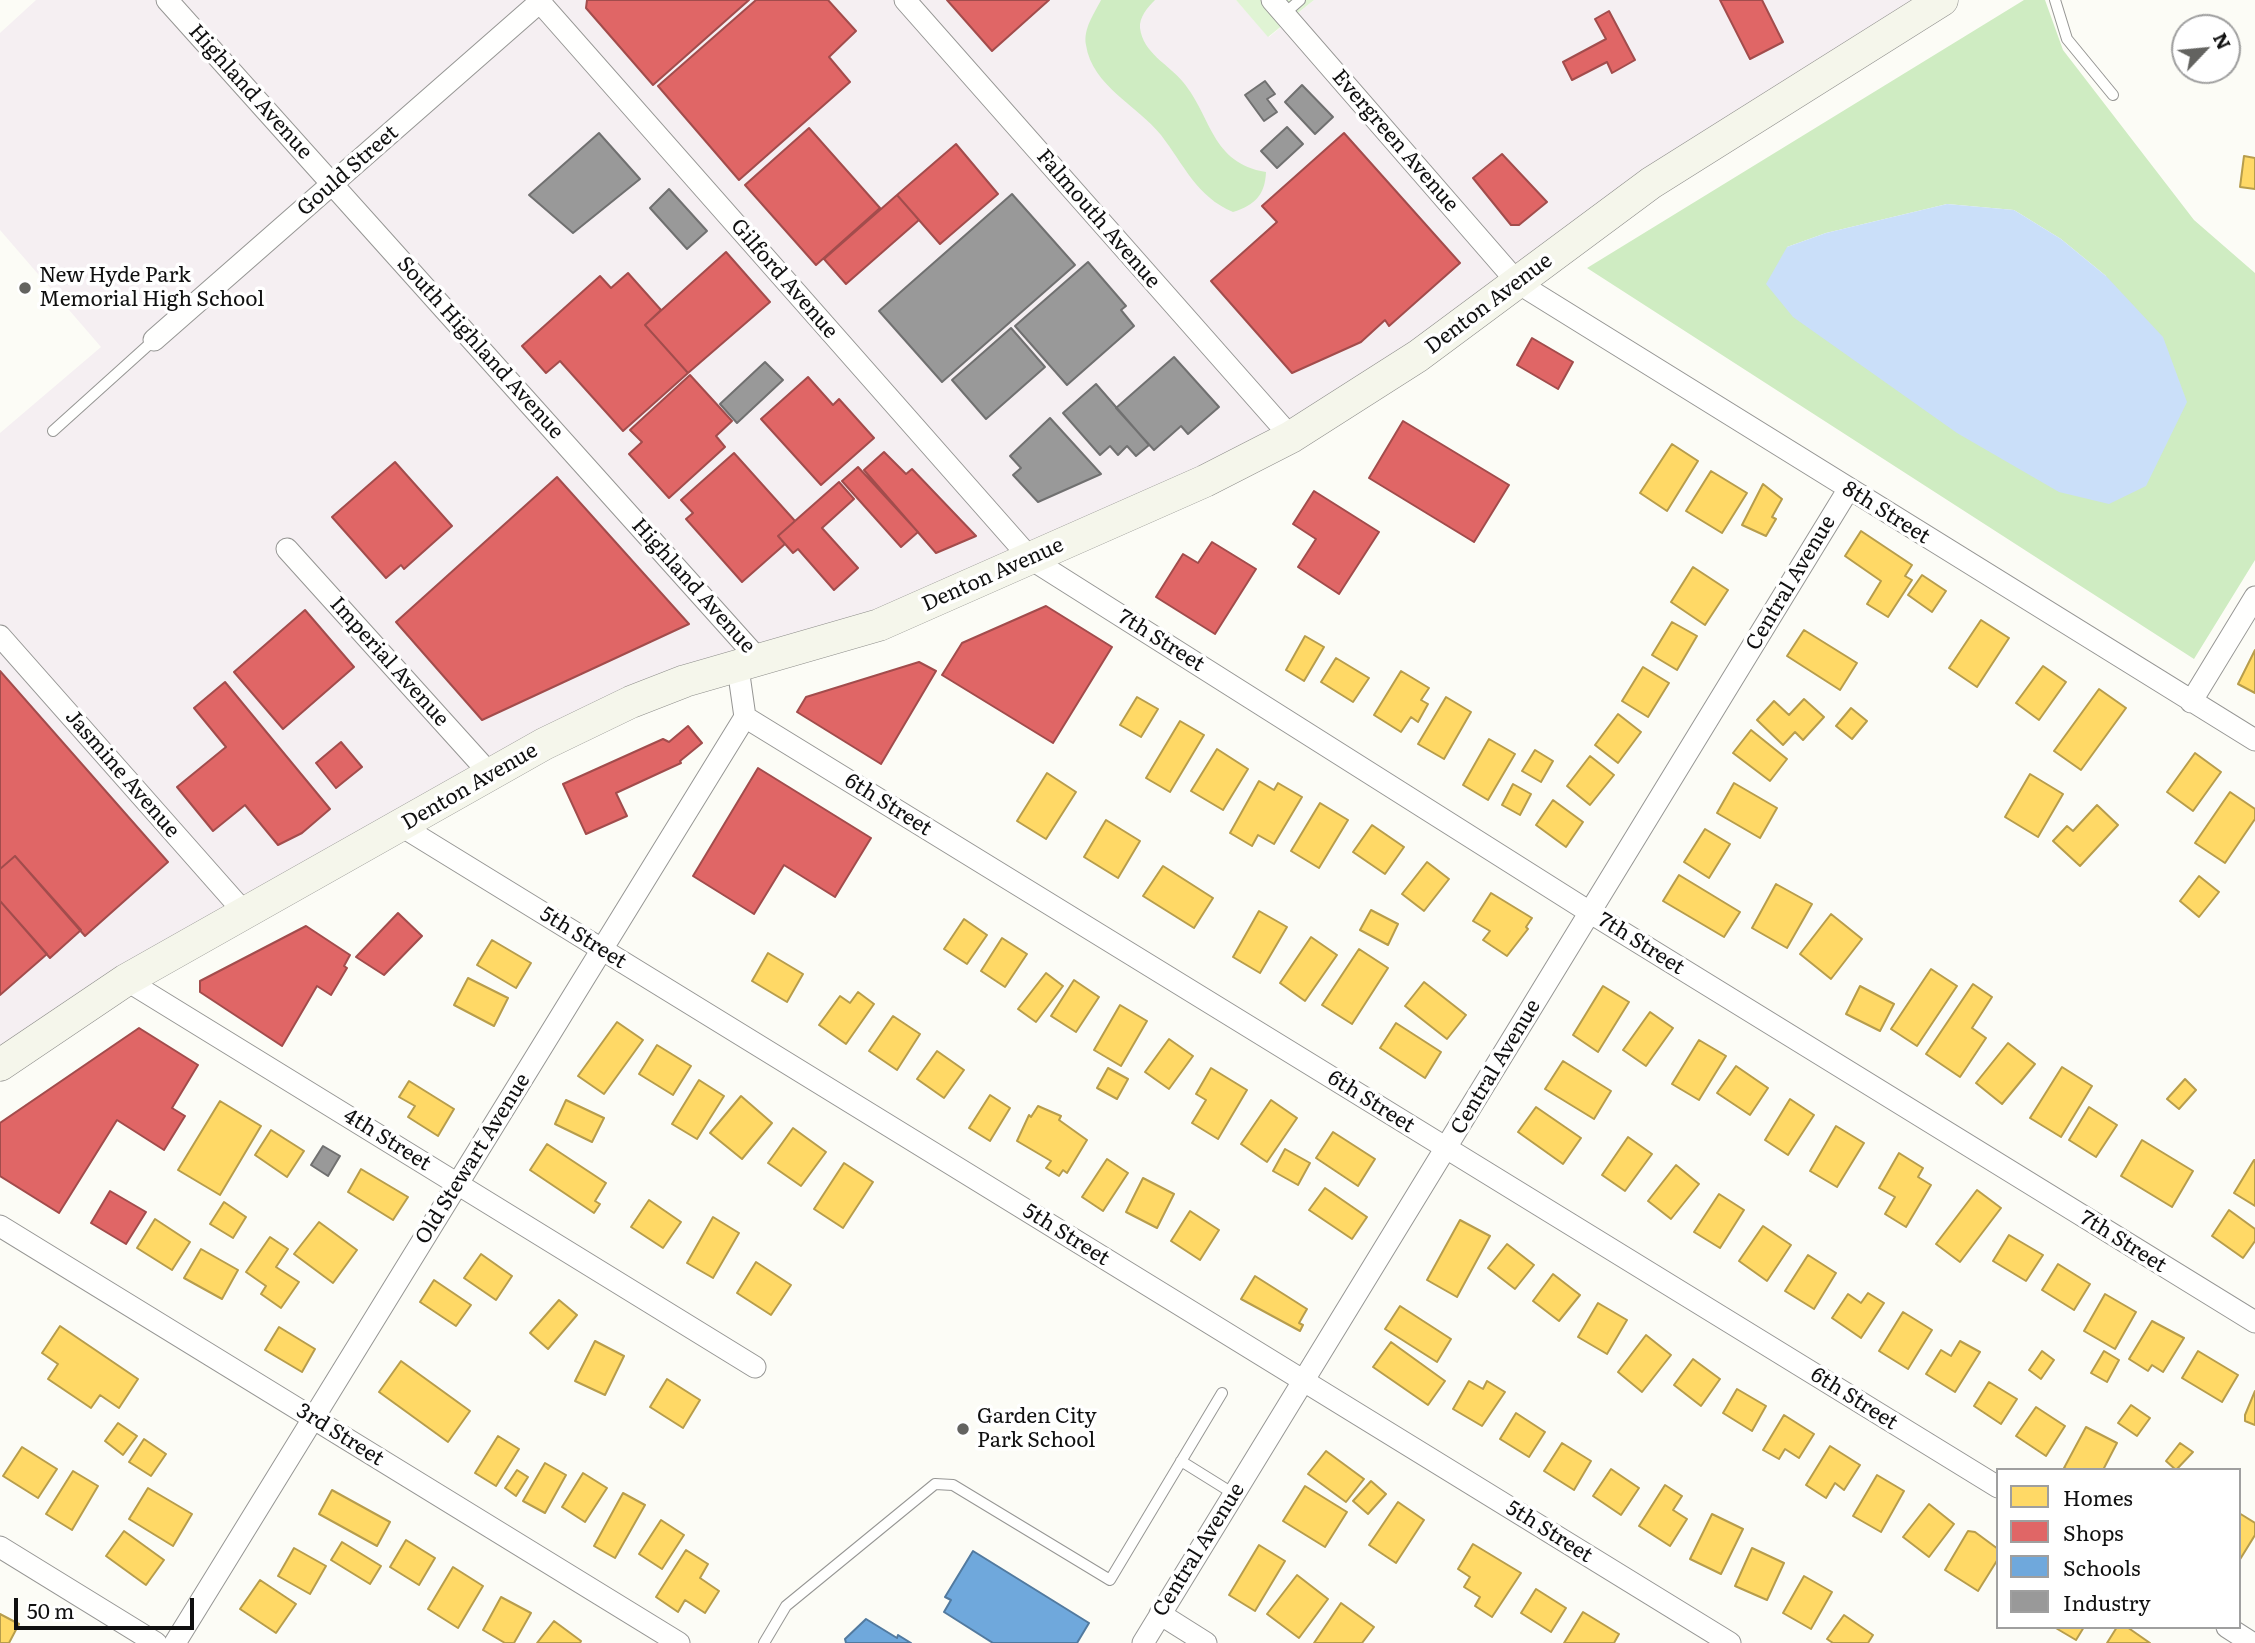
<!DOCTYPE html>
<html>
<head>
<meta charset="utf-8">
<style>
	body { margin:0 }
	#map { position:relative; width:2255px; height:1643px; overflow:hidden; background:#fcfcf6; font-family:Literata,serif }
	canvas { display:block }
	.legend { position:absolute; left:1996px; top:1468px; width:245px; height:161px; box-sizing:border-box; background:#fff; border:2px solid #9f9f9f; margin:0; padding:9px 12px; list-style:none; font-size:21px; color:#101010 }
	.legend li { display:flex; align-items:center; gap:14px; height:35px }
	.legend b { width:35px; border:2px solid #9f9f9f }
	.north { position:absolute; left:2171px; top:14px; width:70px; height:70px; box-sizing:border-box; background:#fff; border:2px solid #9f9f9f; border-radius:50%; rotate:64deg; font-size:19px; font-weight:700; line-height:28px; text-align:center; color:#101010 }
	.north::after { content:''; display:block; margin:auto; width:24px; height:32px; background:#636360; clip-path:polygon(50% 0,100% 100%,50% 72%,0 100%) }
	.scale { position:absolute; left:14px; top:1598px; width:180px; height:32px; box-sizing:border-box; border:4px solid #101010; border-top:0; padding-left:9px; font-size:21px; line-height:24px; white-space:nowrap; color:#101010; -webkit-text-stroke:5px #fff; paint-order:stroke }
</style>
</head>
<body>
<div id="map">
<canvas width="2255" height="1643"></canvas>
<ul class="legend">
<li><b style="height:19px;background:#ffd966"></b>Homes</li>
<li><b style="height:19px;background:#e06666"></b>Shops</li>
<li><b style="height:19px;background:#6fa8dc"></b>Schools</li>
<li><b style="height:19px;background:#999"></b>Industry</li>
</ul>
<div class="north">N</div>
<div class="scale">50 m</div>
</div>
<script>
const ctx = document.querySelector('canvas').getContext('2d');
ctx.lineJoin = 'round';
function paint(path, color) { ctx.fillStyle = color; ctx.fill(path, 'evenodd'); }
function trace(path, color, width, dash) { ctx.strokeStyle = color; ctx.lineWidth = width; ctx.lineCap = dash ? 'butt' : 'round'; ctx.setLineDash(dash || []); ctx.stroke(path); }
function write(font, color, halo, rows, align = 'center') {
  ctx.font = font + ' Literata,serif'; ctx.lineWidth = 7; ctx.setLineDash([]); ctx.textBaseline = 'middle'; ctx.strokeStyle = halo; ctx.fillStyle = color; for (const [text, x, y, turn = 0] of rows) {
    ctx.save(); ctx.translate(x, y); ctx.rotate((+turn || 0) * Math.PI / 180); ctx.textAlign = isNaN(turn) ? turn : align; if (halo) ctx.strokeText(text, 0, 0); ctx.fillText(text, 0, 0); ctx.restore();
  }
}
paint(new Path2D(`
	M36,0H1236L1269,37L1314,0H1925L1297,423L873,615L641,687L0,1066V433L101,347L0,230V33Z`), '#f5eff2');
paint(new Path2D(`
	M1236,0H1314L1268,37Z`), '#e0f4d4');
paint(new Path2D(`
	M1101,0H1155C1148,7 1139,17 1140,28C1143,53 1168,64 1183,82C1212,117 1211,163 1266,172C1265,195 1255,205 1233,212C1197,197 1184,165 1161,135C1138,106 1092,86 1086,45C1083,29 1094,14 1101,0Z
	M2024,0H2045L2063,50L2194,220L2255,273V560L2194,659L1587,268ZM1947,204L2014,210L2061,239L2106,276L1787,247L1826,233Z`), '#cfecc2');
paint(new Path2D(`
	M1947,204L2014,210L2061,239L2106,276L2163,337L2187,402L2146,486L2109,504L2059,492L1957,433L1793,317L1766,284L1787,247L1826,233Z`), '#cadff9');
const homes = new Path2D(`
	M2244,156L2255,158V189L2240,187Z
	M1672,444L1698,461L1667,511L1640,493Z
	M1711,471L1747,493L1722,533L1686,511Z
	M1763,484L1782,499L1772,517L1776,519L1766,536L1742,525Z
	M1861,531L1912,565L1905,576L1912,580L1888,617L1867,604L1881,581L1845,556Z
	M1693,567L1728,590L1705,625L1671,602Z
	M1922,575L1946,591L1932,612L1908,595Z
	M1981,620L2009,638L1977,687L1949,668Z
	M1672,622L1697,636L1677,670L1652,655Z
	M1804,630L1857,663L1840,690L1787,656Z
	M1305,636L1324,647L1304,681L1286,670Z
	M2255,650V693L2238,684Z
	M1336,658L1369,678L1353,702L1321,682Z
	M2043,666L2066,682L2039,720L2016,703Z
	M1643,667L1669,683L1648,717L1622,701Z
	M1401,671L1429,688L1421,700L1428,704L1418,722L1411,717L1401,732L1374,715Z
	M2099,689L2126,708L2081,770L2054,751Z
	M1137,697L1158,709L1141,737L1120,725Z
	M1446,697L1471,712L1444,759L1418,744Z
	M1804,699L1824,717L1803,740L1795,732L1783,745L1757,720L1774,701L1789,715Z
	M1851,708L1867,721L1852,739L1836,726Z
	M1618,714L1641,732L1618,763L1595,745Z
	M1180,721L1204,735L1170,792L1146,778Z
	M1751,730L1787,759L1770,781L1733,753Z
	M1489,739L1515,754L1488,800L1463,785Z
	M1217,749L1248,769L1223,810L1191,791Z
	M1535,750L1553,761L1541,782L1522,771Z
	M2195,753L2221,772L2193,811L2167,792Z
	M1590,756L1614,775L1590,805L1567,786Z
	M1047,773L1076,792L1046,839L1017,821Z
	M2030,774L2063,794L2038,837L2005,817Z
	M1259,781L1274,790L1278,783L1302,797L1274,844L1258,835L1252,846L1230,833Z
	M1734,783L1777,808L1760,838L1717,813Z
	M1513,784L1531,794L1520,815L1502,805Z
	M2230,792L2255,809V819L2225,863L2195,843Z
	M1553,800L1583,822L1566,847L1536,825Z
	M1320,803L1348,820L1319,868L1291,851Z
	M2097,805L2118,825L2080,866L2053,841L2067,826L2073,831Z
	M1106,820L1140,841L1118,878L1084,857Z
	M1372,825L1404,847L1385,874L1353,852Z
	M1705,829L1730,844L1709,878L1684,862Z
	M1427,862L1449,879L1424,911L1402,894Z
	M1163,866L1213,898L1194,928L1143,896Z
	M1679,875L1740,912L1724,937L1663,901Z
	M2199,876L2219,892L2199,917L2180,901Z
	M1776,884L1812,904L1787,948L1752,928Z
	M1491,893L1532,918L1526,927L1528,929L1507,956L1483,940L1490,931L1473,921Z
	M1371,910L1398,924L1388,945L1360,930Z
	M1259,911L1287,927L1260,973L1233,957Z
	M1831,914L1862,939L1831,979L1800,954Z
	M964,919L987,935L967,964L944,949Z
	M1311,937L1337,955L1305,1001L1280,983Z
	M1002,938L1027,954L1005,987L981,971Z
	M492,940L531,963L516,988L477,965Z
	M1359,949L1388,968L1352,1024L1322,1005Z
	M768,953L803,974L787,1002L752,981Z
	M1931,969L1957,986L1917,1046L1891,1029Z
	M1046,973L1063,986L1036,1022L1018,1009Z
	M468,978L508,998L494,1026L454,1005Z
	M1074,980L1099,997L1076,1032L1051,1016Z
	M1424,982L1466,1015L1447,1039L1405,1006Z
	M1973,984L1992,997L1972,1028L1986,1038L1960,1077L1926,1054Z
	M1603,986L1629,1002L1598,1052L1573,1035Z
	M1860,986L1894,1004L1880,1031L1846,1014Z
	M858,992L874,1004L846,1044L819,1025L840,996L850,1003Z
	M1120,1005L1147,1021L1121,1066L1094,1050Z
	M1650,1012L1673,1028L1646,1066L1623,1050Z
	M893,1016L920,1034L897,1070L869,1051Z
	M617,1022L643,1040L604,1094L578,1076Z
	M1396,1023L1441,1052L1425,1078L1380,1048Z
	M1169,1039L1193,1056L1169,1089L1145,1072Z
	M1699,1040L1726,1056L1699,1100L1672,1084Z
	M2008,1043L2035,1064L2002,1104L1976,1083Z
	M657,1045L691,1066L673,1095L639,1074Z
	M937,1051L964,1070L944,1098L917,1079Z
	M1563,1061L1611,1091L1594,1119L1545,1089Z
	M1736,1066L1768,1088L1750,1115L1717,1093Z
	M2062,1067L2092,1086L2061,1137L2030,1118Z
	M1108,1068L1128,1079L1117,1099L1097,1088Z
	M1211,1068L1247,1090L1218,1139L1192,1123L1206,1100L1196,1094Z
	M2185,1079L2196,1090L2179,1109L2167,1099Z
	M699,1080L724,1096L697,1139L672,1124Z
	M409,1081L454,1109L438,1136L408,1117L415,1106L399,1097Z
	M990,1095L1010,1108L990,1141L969,1128Z
	M741,1096L772,1123L742,1159L710,1133Z
	M1790,1099L1814,1115L1788,1155L1765,1140Z
	M566,1100L604,1118L592,1142L555,1124Z
	M1271,1100L1297,1118L1267,1162L1241,1144Z
	M220,1101L261,1126L220,1195L178,1170Z
	M1038,1106L1061,1116L1059,1120L1087,1140L1067,1173L1063,1170L1059,1176L1046,1168L1051,1161L1017,1141L1029,1115L1031,1117Z
	M1536,1107L1581,1138L1563,1164L1518,1132Z
	M2089,1107L2117,1125L2096,1157L2069,1140Z
	M1836,1126L1864,1143L1837,1187L1810,1171Z
	M793,1128L826,1152L801,1186L768,1163Z
	M271,1130L304,1151L287,1177L255,1155Z
	M1333,1132L1375,1159L1358,1186L1316,1158Z
	M1628,1137L1652,1154L1625,1191L1602,1175Z
	M2142,1140L2193,1171L2172,1207L2121,1176Z
	M547,1144L606,1183L595,1201L600,1204L594,1213L530,1170Z
	M1285,1149L1310,1163L1298,1185L1273,1171Z
	M1899,1153L1923,1168L1918,1177L1931,1185L1906,1227L1885,1214L1895,1197L1879,1188Z
	M1107,1159L1128,1173L1103,1211L1082,1197Z
	M2254,1160H2255V1206L2234,1193Z
	M844,1163L873,1182L843,1228L814,1209Z
	M1676,1165L1699,1184L1671,1219L1648,1201Z
	M361,1169L408,1197L393,1220L348,1192Z
	M1143,1178L1174,1194L1157,1228L1126,1212Z
	M1325,1188L1367,1217L1352,1239L1309,1210Z
	M1977,1190L2001,1208L1960,1262L1936,1244Z
	M1719,1194L1744,1210L1720,1248L1694,1232Z
	M649,1200L681,1222L663,1248L631,1227Z
	M224,1202L246,1217L233,1238L210,1224Z
	M2229,1210L2255,1229V1241L2243,1258L2212,1236Z
	M1190,1211L1219,1230L1200,1260L1171,1241Z
	M713,1217L739,1233L713,1278L687,1263Z
	M155,1219L190,1242L172,1270L137,1248Z
	M1460,1220L1490,1236L1457,1297L1427,1280Z
	M319,1222L357,1250L333,1283L294,1254Z
	M1763,1226L1791,1245L1767,1281L1739,1261Z
	M2009,1235L2043,1255L2026,1281L1993,1261Z
	M270,1237L288,1249L276,1267L299,1282L281,1308L261,1294L266,1286L246,1272Z
	M1507,1244L1534,1265L1515,1289L1488,1268Z
	M201,1249L238,1270L222,1299L184,1278Z
	M481,1254L512,1276L496,1300L464,1278Z
	M1808,1255L1836,1273L1814,1309L1785,1291Z
	M756,1262L791,1285L771,1315L737,1293Z
	M2058,1264L2090,1284L2074,1310L2042,1290Z
	M1553,1274L1580,1295L1559,1321L1533,1301Z
	M1255,1276L1307,1309L1299,1323L1303,1325L1300,1331L1241,1299Z
	M434,1280L471,1305L456,1326L420,1302Z
	M1868,1293L1884,1303L1861,1338L1832,1318L1848,1294L1861,1303Z
	M2105,1294L2136,1312L2115,1349L2084,1331Z
	M559,1300L577,1315L548,1349L530,1333Z
	M1598,1303L1627,1320L1607,1354L1578,1337Z
	M1400,1306L1451,1339L1437,1362L1385,1329Z
	M1903,1312L1932,1330L1908,1369L1879,1351Z
	M2152,1321L2184,1338L2163,1372L2152,1365L2148,1371L2129,1359Z
	M60,1326L138,1379L119,1408L100,1395L91,1408L48,1379L58,1364L42,1353Z
	M279,1327L315,1349L302,1372L265,1350Z
	M1646,1335L1671,1355L1642,1392L1618,1372Z
	M595,1341L624,1356L605,1395L575,1381Z
	M1960,1341L1980,1352L1955,1392L1926,1374L1941,1350L1951,1356Z
	M1391,1342L1445,1381L1428,1405L1373,1367Z
	M2042,1351L2054,1360L2041,1379L2029,1370Z
	M2104,1351L2119,1360L2107,1382L2091,1373Z
	M2198,1351L2238,1375L2222,1402L2182,1378Z
	M1693,1359L1720,1379L1701,1406L1674,1385Z
	M401,1361L470,1411L448,1442L379,1392Z
	M667,1379L700,1400L683,1428L650,1407Z
	M1469,1381L1483,1389L1487,1381L1505,1392L1482,1426L1453,1409Z
	M1989,1382L2017,1399L2001,1424L1974,1406Z
	M1737,1389L1766,1406L1752,1431L1723,1413Z
	M2255,1391V1425L2245,1421V1415Z
	M2131,1405L2150,1418L2137,1436L2118,1423Z
	M2036,1407L2065,1426L2046,1456L2016,1436Z
	M1516,1413L1545,1432L1529,1457L1500,1439Z
	M1784,1415L1814,1434L1799,1458L1785,1449L1779,1459L1763,1450Z
	M118,1423L137,1436L123,1455L105,1441Z
	M2086,1427L2117,1443L2103,1470H2068L2064,1468Z
	M498,1436L519,1449L496,1486L475,1473Z
	M144,1439L166,1454L151,1476L129,1462Z
	M1562,1443L1591,1461L1574,1490L1544,1471Z
	M2180,1443L2193,1452L2176,1470L2166,1461Z
	M1830,1446L1860,1465L1844,1490L1835,1483L1826,1498L1806,1485Z
	M22,1447L57,1469L38,1498L3,1476Z
	M1326,1451L1364,1479L1346,1502L1308,1474Z
	M545,1463L566,1475L545,1513L523,1501Z
	M1611,1469L1639,1488L1621,1515L1593,1496Z
	M517,1470L528,1477L516,1496L505,1488Z
	M73,1471L98,1486L72,1530L46,1514Z
	M583,1473L607,1488L585,1522L562,1507Z
	M1877,1475L1904,1491L1881,1532L1853,1516Z
	M1371,1481L1386,1494L1368,1514L1353,1501Z
	M1665,1485L1682,1496L1673,1510L1687,1519L1670,1546L1639,1526Z
	M1305,1486L1347,1512L1325,1547L1283,1521Z
	M148,1488L192,1514L173,1546L129,1519Z
	M332,1490L390,1522L377,1546L319,1514Z
	M623,1493L645,1505L615,1558L594,1546Z
	M1398,1502L1424,1520L1396,1563L1369,1545Z
	M1929,1504L1954,1524L1929,1557L1903,1537Z
	M2239,1513L2255,1523V1535L2239,1561Z
	M1712,1514L1743,1529L1721,1574L1690,1559Z
	M661,1520L684,1535L662,1569L639,1554Z
	M124,1531L164,1560L146,1585L106,1556Z
	M1968,1531L1975,1532L1998,1549V1559L1978,1591L1945,1570Z
	M406,1540L435,1558L419,1585L390,1567Z
	M342,1542L381,1566L370,1584L331,1560Z
	M1473,1544L1521,1573L1492,1617L1475,1606L1480,1597L1464,1587L1470,1577L1458,1569Z
	M1259,1545L1285,1561L1255,1611L1229,1595Z
	M294,1548L326,1566L310,1594L278,1576Z
	M1752,1548L1784,1563L1767,1600L1735,1586Z
	M686,1550L708,1564L700,1578L719,1591L705,1613L685,1600L678,1612L656,1597Z
	M453,1567L483,1586L458,1628L428,1609Z
	M1297,1575L1328,1599L1299,1638L1267,1614Z
	M1804,1576L1832,1592L1811,1629L1783,1613Z
	M260,1580L296,1604L276,1633L240,1609Z
	M1536,1589L1566,1608L1551,1632L1521,1613Z
	M501,1597L531,1613L514,1643H505L483,1630Z
	M1341,1603L1374,1627L1362,1643H1314Z
	M1583,1612L1619,1634L1614,1643H1564Z
	M0,1614L19,1624L9,1643H0Z
	M1844,1615L1873,1635L1868,1643H1833L1827,1639Z
	M554,1621L581,1641L580,1643H537Z
	M2054,1627H2084L2076,1640Z
	M2117,1627H2127L2150,1643H2107Z`);
paint(homes, '#ffd966');
trace(homes, '#b79d4c', 2);
const shops = new Path2D(`
	M587,0H749L653,85L586,8Z
	M756,0H828L856,31L829,57L850,82L739,180L658,86Z
	M947,0H1049L992,51Z
	M1720,0H1762L1783,42L1750,59Z
	M1609,11L1635,60L1612,73L1607,62L1572,80L1563,62L1606,39L1595,19Z
	M809,128L880,208L816,265L745,185Z
	M1344,133L1460,263L1389,326L1385,320L1361,342L1292,373L1211,281L1277,222L1262,206Z
	M956,144L998,194L940,244L897,195Z
	M1502,154L1547,202L1519,225H1511L1473,178Z
	M897,195L919,220L846,284L824,259Z
	M726,252L770,302L688,373L645,325Z
	M628,273L661,310L645,325L688,373L623,431L560,361L546,373L522,346L600,276L611,288Z
	M1532,338L1573,362L1558,389L1517,365Z
	M690,375L732,421L716,436L725,447L669,498L629,454L642,442L630,430Z
	M808,377L833,405L839,399L874,438L821,485L761,419Z
	M1403,421L1509,485L1474,542L1369,478Z
	M884,452L906,474L912,469L976,536L936,553L864,470Z
	M734,453L795,521L778,536L785,544L742,582L686,519L693,513L681,500Z
	M395,462L452,526L404,569L401,565L386,578L332,517Z
	M858,467L918,532L901,547L842,481Z
	M557,477L689,624L482,720L396,622Z
	M839,482L854,499L822,528L858,568L834,590L798,549L793,553L778,536Z
	M1314,491L1379,532L1339,594L1298,567L1316,539L1293,524Z
	M1212,542L1256,569L1215,634L1156,597L1183,554L1198,563Z
	M1046,606L1112,647L1053,743L942,675L962,643Z
	M305,610L354,667L283,729L234,672Z
	M919,662L936,671L881,764L797,712L806,697Z
	M0,671L168,862L85,936L15,856L0,869Z
	M225,682L330,809L302,833L278,845L245,805L213,831L177,787L226,747L194,708Z
	M688,726L702,743L680,761L681,763L616,793L627,816L586,834L563,784L663,739L669,742Z
	M341,742L362,767L336,788L316,763Z
	M758,768L871,838L835,897L784,865L754,914L693,876Z
	M15,856L81,930L50,958L0,901V869Z
	M0,901L47,954L0,995Z
	M398,913L422,936L384,975L356,957Z
	M306,926L350,955L344,966L347,968L331,995L317,986L282,1046L200,992V981Z
	M139,1028L198,1065L172,1108L185,1116L164,1150L117,1120L59,1213L0,1176V1123Z
	M110,1191L146,1212L126,1244L91,1223Z`);
paint(shops, '#e06666');
trace(shops, '#a24c4c', 2);
const schools = new Path2D(`
	M973,1551L1089,1623L1077,1643H993L944,1612L951,1600L945,1597Z
	M866,1619L897,1638L898,1635L911,1643H846L845,1639Z`);
paint(schools, '#6fa8dc');
trace(schools, '#527a9f', 2);
const industry = new Path2D(`
	M1265,81L1275,94L1267,99L1277,112L1264,121L1245,95Z
	M1302,85L1333,117L1315,134L1285,102Z
	M1287,127L1303,144L1277,168L1261,151Z
	M599,133L640,179L573,233L529,195Z
	M669,189L707,231L687,249L650,208Z
	M1012,194L1075,265L942,382L879,311Z
	M1088,262L1126,306L1121,310L1134,326L1067,385L1015,326Z
	M1011,328L1045,367L986,419L952,380Z
	M1174,357L1219,407L1188,434L1181,426L1154,450L1116,408Z
	M765,362L783,380L737,423L720,404Z
	M1096,384L1149,445L1136,456L1127,446L1118,455L1110,446L1100,455L1063,413Z
	M1050,418L1101,474L1038,502L1013,475L1021,468L1010,456Z
	M323,1146L340,1156L328,1176L311,1165Z`);
paint(industry, '#999');
trace(industry, '#707070', 2);
const service = new Path2D(`
	M2055,0L2067,39L2113,95
	M1284,14L1300,0
	M53,431L154,340
	M1181,1461L1234,1494
	M764,1643L786,1606L935,1484L953,1485L1110,1580L1222,1393`);
const minor = new Path2D(`
	M167,0L760,661
	M538,0L1031,559L1591,913L2255,1322
	M905,0L1291,437
	M1272,0L1518,283L2255,740
	M154,340L542,0
	M287,549L491,775
	M0,636L244,912
	M2191,702L2255,597
	M745,717L1998,1487
	M403,827L1730,1643
	M126,980L755,1367
	M0,1226L679,1643
	M0,1547L156,1643
	M1160,1614L1206,1643
	M2227,1627L2252,1643
	M175,1643L745,717L738,668
	M1143,1643L1848,490`);
const secondary = new Path2D(`
	M0,1065L126,980L544,744L631,702L685,681L879,625L1205,481L1291,437L1418,356L1651,183L1942,0`);
trace(service, '#969694', 12);
trace(minor, '#969694', 23);
trace(secondary, '#8d8d8a', 33);
trace(service, '#fffffe', 10);
trace(minor, '#fffffe', 21);
trace(secondary, '#f5f6eb', 32);
for (const [x, y, r, color] of [
	[25,288,7,"#636360"],
	[963,1429,7,"#636360"]
]) { const dot = new Path2D(); dot.arc(x, y, r, 0, 2 * Math.PI); ctx.fillStyle = color; ctx.fill(dot); trace(dot, '#fff', 2.5); }
write('21px', '#101010', '#fff', [
	["Highland Avenue",250,92,48],
	["Evergreen Avenue",1395,141,49],
	["Gould Street",348,171,-41],
	["Falmouth Avenue",1098,219,49],
	["Gilford Avenue",784,279,49],
	["Denton Avenue",1489,304,-37],
	["South Highland Avenue",480,348,48],
	["8th Street",1886,513,32],
	["Denton Avenue",993,575,-24],
	["Central Avenue",1791,583,-59],
	["Highland Avenue",693,586,48],
	["7th Street",1161,641,32],
	["Imperial Avenue",389,662,48],
	["Jasmine Avenue",122,774,49],
	["Denton Avenue",470,787,-30],
	["6th Street",888,805,32],
	["5th Street",583,938,32],
	["7th Street",1641,944,32],
	["Central Avenue",1496,1067,-59],
	["6th Street",1371,1102,32],
	["4th Street",387,1140,32],
	["Old Stewart Avenue",473,1159,-58],
	["5th Street",1066,1235,32],
	["7th Street",2123,1242,32],
	["6th Street",1854,1399,32],
	["3rd Street",340,1435,32],
	["5th Street",1549,1532,32],
	["Central Avenue",1199,1550,-58]
]);
write('21px', '#101010', '#fff', [
	["New Hyde Park",39,276],
	["Memorial High School",39,300],
	["Garden City",977,1417],
	["Park School",977,1441]
], 'left');
</script>
</body>
</html>
